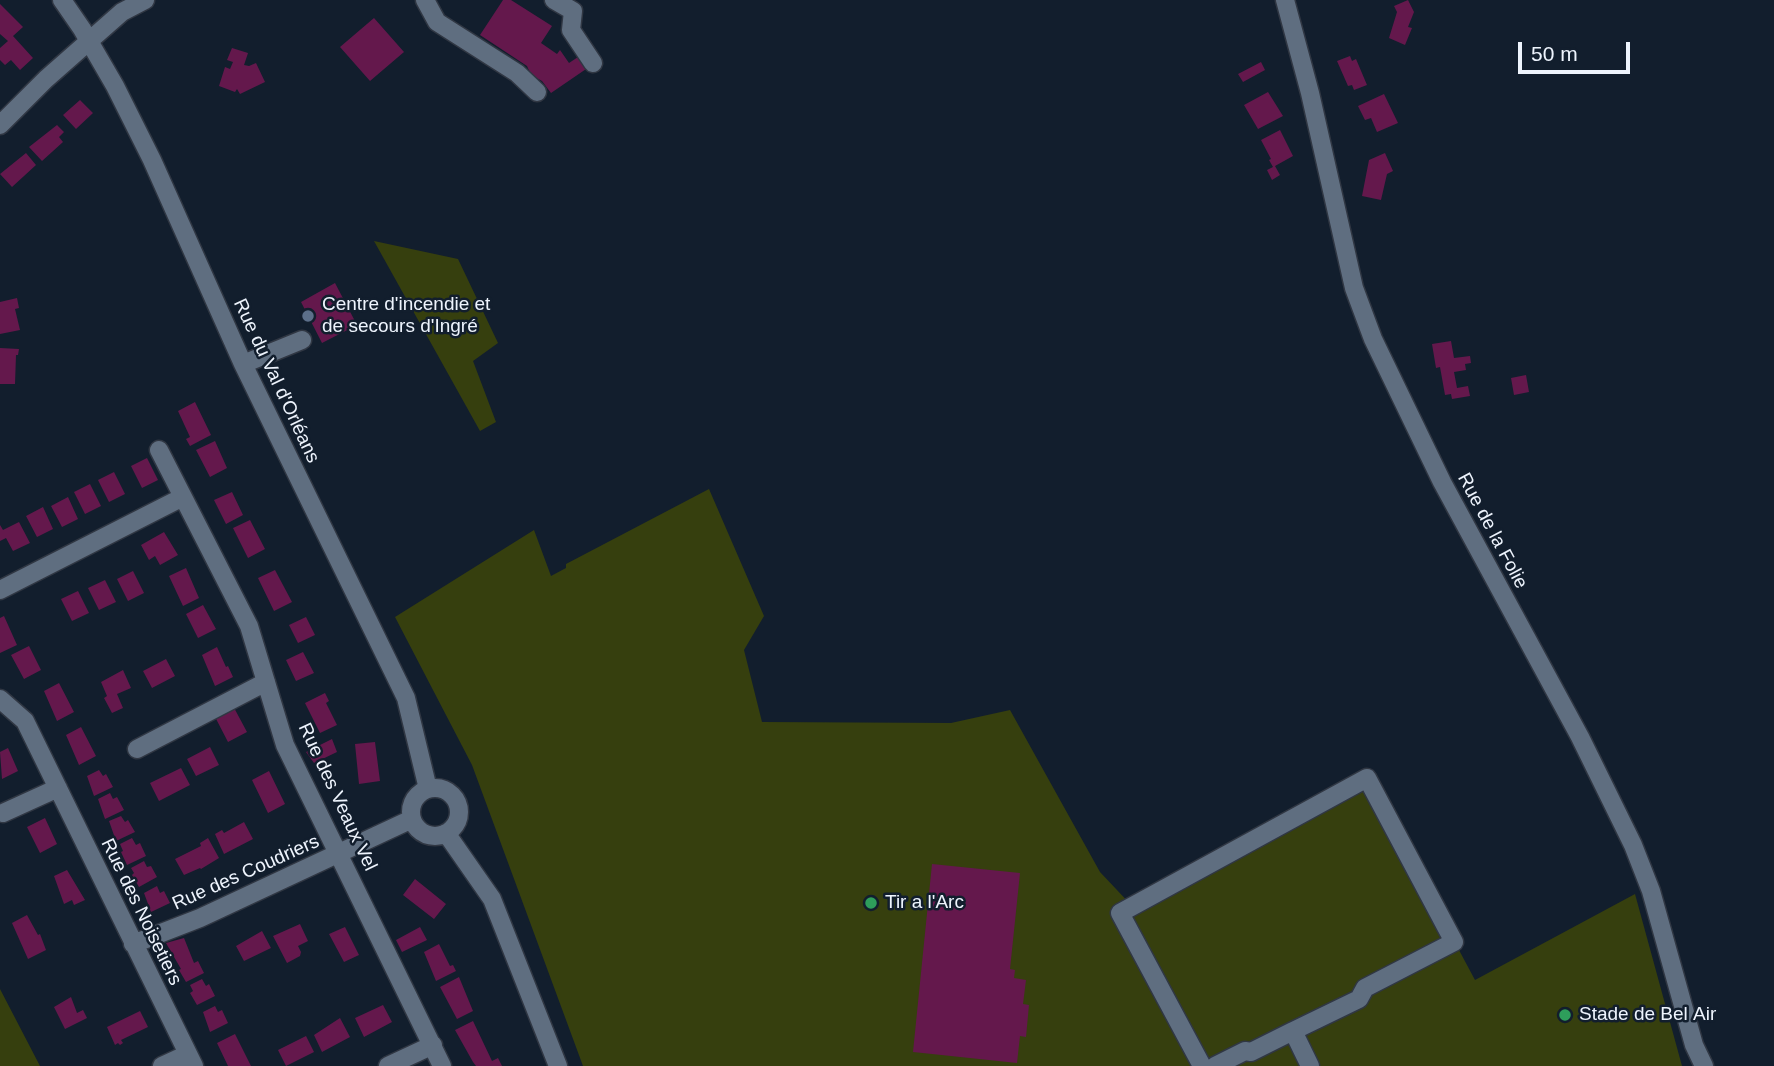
<!DOCTYPE html>
<html>
<head>
<meta charset="utf-8">
<style>
	body { margin:0 }
	#map { position:relative; width:1774px; height:1066px; overflow:hidden; background:#121e2d; font-family:Arial,sans-serif }
	canvas { display:block }
	.scale { position:absolute; left:1518px; top:42px; width:112px; height:32px; box-sizing:border-box; border:4px solid #eef4fd; border-top:0; padding-left:9px; font-size:21px; line-height:24px; white-space:nowrap; color:#eef4fd; -webkit-text-stroke:5px #121e2d; paint-order:stroke }
</style>
</head>
<body>
<div id="map">
<canvas width="1774" height="1066"></canvas>
<div class="scale">50 m</div>
</div>
<script>
const ctx = document.querySelector('canvas').getContext('2d');
ctx.lineJoin = 'round';
function paint(path, color) { ctx.fillStyle = color; ctx.fill(path, 'evenodd'); }
function trace(path, color, width, dash) { ctx.strokeStyle = color; ctx.lineWidth = width; ctx.lineCap = dash ? 'butt' : 'round'; ctx.setLineDash(dash || []); ctx.stroke(path); }
function write(font, color, halo, rows, align = 'center') {
  ctx.font = font + ' Arial,sans-serif'; ctx.lineWidth = 5; ctx.setLineDash([]); ctx.textBaseline = 'middle'; ctx.strokeStyle = halo; ctx.fillStyle = color; for (const [text, x, y, turn = 0] of rows) {
    ctx.save(); ctx.translate(x, y); ctx.rotate((+turn || 0) * Math.PI / 180); ctx.textAlign = isNaN(turn) ? turn : align; if (halo) ctx.strokeText(text, 0, 0); ctx.fillText(text, 0, 0); ctx.restore();
  }
}
paint(new Path2D(`
	M374,241L458,259L498,343L473,361L496,422L480,431Z
	M709,489L764,616L744,650L762,722L951,723L1010,710L1100,872L1133,907L1367,778L1475,980L1635,894L1682,1066H583L472,765L395,617L534,530L551,576L566,568V564Z
	M0,989L40,1066H0Z`), '#363f0e');
paint(new Path2D(`
	M503,0H511L552,26L541,43L557,54L560,50L569,63L581,55L589,67L551,93L542,81L531,75L527,66L480,35Z
	M1408,0L1414,12L1408,27L1412,28L1405,45L1389,38L1397,12L1394,6Z
	M0,4L23,27L13,36L33,58L20,70L11,60L5,65L0,60V48L8,41L0,34Z
	M374,18L404,52L370,81L340,47Z
	M232,48L248,53L244,65L249,66L256,63L265,82L240,94L237,89L235,92L219,86L225,67L230,69L233,62L227,60Z
	M1350,56L1352,61L1356,59L1367,85L1354,90L1352,85L1348,86L1337,61Z
	M1261,62L1265,70L1243,82L1238,74Z
	M1268,92L1283,116L1258,129L1244,105Z
	M1384,94L1398,123L1377,132L1371,118L1365,120L1358,106Z
	M80,100L93,113L76,129L63,115Z
	M57,125L64,132L59,137L63,142L42,161L29,147Z
	M1280,130L1293,156L1275,166L1280,175L1272,180L1267,170L1273,167L1269,160L1271,159L1261,140Z
	M26,153L36,165L12,187L0,174Z
	M1385,153L1393,171L1387,174L1381,200L1362,196L1369,160Z
	M335,283L357,325L322,343L301,302Z
	M17,298L19,308L15,309L20,330L0,334V302Z
	M1451,341L1454,358L1470,356L1471,363L1465,364L1466,370L1454,372L1457,388L1468,386L1470,396L1452,399L1451,394L1445,395L1440,367L1436,368L1432,344Z
	M0,348L19,349L18,355H16L15,384H0Z
	M1526,375L1529,392L1514,395L1511,378Z
	M195,402L211,435L190,446L186,439L190,437L178,411Z
	M215,441L227,468L210,477L196,450Z
	M147,458L158,480L142,488L131,466Z
	M114,472L125,494L109,502L98,480Z
	M90,484L101,506L85,514L74,492Z
	M232,492L243,515L226,524L214,500Z
	M68,497L78,519L62,527L51,506Z
	M43,507L53,529L37,537L26,516Z
	M250,520L265,549L248,558L233,528Z
	M19,522L30,543L13,551L6,538L0,541V525L3,530Z
	M164,532L178,555L160,565L155,556L149,560L141,545Z
	M186,568L199,598L183,606L169,576Z
	M275,570L292,602L274,611L258,578Z
	M133,571L144,593L128,601L117,579Z
	M105,580L116,602L99,610L88,588Z
	M78,591L89,613L72,621L61,599Z
	M203,605L216,629L198,638L186,614Z
	M4,616L17,645L0,653V618Z
	M306,617L315,635L298,643L289,625Z
	M29,646L41,670L24,679L11,655Z
	M217,647L226,667L228,666L233,677L215,686L202,655Z
	M303,652L314,673L296,681L286,660Z
	M166,659L175,676L152,688L143,671Z
	M123,670L131,688L117,694L123,708L112,713L104,698L107,696L101,682Z
	M59,683L74,712L57,721L44,691Z
	M325,693L329,701L326,703L337,725L320,733L305,703Z
	M232,704L247,732L228,742L213,713Z
	M81,727L96,756L79,765L66,735Z
	M332,739L337,752L314,763L306,752Z
	M375,742L380,781L359,784L355,744Z
	M210,747L219,765L196,776L187,759Z
	M8,748L18,771L2,779L0,752Z
	M181,768L190,785L159,801L150,783Z
	M99,770L103,776L106,774L113,787L94,796L87,776Z
	M269,771L285,804L268,813L252,780Z
	M110,793L113,799L117,797L124,810L105,819L98,799Z
	M121,816L125,822L128,820L135,832L116,841L109,821Z
	M45,818L57,844L40,853L27,827Z
	M244,822L253,839L224,854L215,834L222,830L224,833Z
	M132,838L136,845L140,843L146,856L127,865L121,852L123,851L120,844Z
	M208,838L219,858L201,869L200,868L184,875L175,859L201,846L200,843Z
	M144,861L147,867L151,866L157,877L139,887L132,875L134,873L131,868Z
	M932,864L1020,873L1010,969L1015,970L1014,978L1026,980L1023,1004L1029,1005L1026,1037L1020,1036L1017,1063L913,1052Z
	M67,870L85,900L74,905L72,900L64,904L54,876Z
	M415,879L446,904L434,919L403,895Z
	M157,886L160,893L164,891L170,903L151,912L144,893Z
	M27,915L38,935L40,934L46,950L28,959L12,923Z
	M300,924L308,941L298,946L301,952L300,956L287,963L273,936Z
	M345,927L359,955L344,962L329,934Z
	M420,927L427,940L402,952L396,940Z
	M262,931L271,948L244,961L236,946Z
	M184,938L194,963L198,961L204,973L186,982L179,970L181,969L166,943Z
	M439,944L450,966L453,965L456,971L436,981L424,952Z
	M459,977L473,1011L457,1019L440,987Z
	M202,979L206,986L209,984L215,996L197,1005L190,993L193,991L190,985Z
	M71,997L77,1013L83,1010L87,1018L65,1029L54,1007Z
	M383,1005L392,1022L364,1037L355,1018Z
	M215,1006L218,1012L222,1010L228,1023L210,1032L203,1012Z
	M140,1011L148,1027L121,1040L123,1043L120,1045L118,1043L115,1045L107,1027Z
	M340,1018L350,1037L322,1052L314,1035Z
	M473,1021L492,1061L498,1058L502,1066H476L473,1062L455,1030Z
	M235,1034L251,1066H228L217,1043Z
	M306,1036L314,1052L286,1066L278,1050Z`), '#64184c');
const minor = new Path2D(`
	M62,0L82,29L115,86L152,160L243,364L406,698L428,789
	M425,0L437,22L517,73L537,92
	M554,0L573,11L571,30L593,63
	M1285,0L1310,93L1354,288L1373,339L1442,482L1580,737L1633,845L1651,891L1694,1045L1704,1066
	M0,125L46,79L122,12L145,0
	M243,364L302,340
	M159,450L249,626L285,745L442,1066
	M0,590L183,497
	M0,699L25,721L194,1066
	M137,749L266,682
	M411 812a24 24 0 1 1 48 0a24 24 0 1 1-48 0Z
	M3,813L58,788
	M446,833L492,899L558,1066
	M133,944L200,918L412,819
	M162,1066L188,1054
	M388,1066L433,1045
	M1202,1066L1120,913L1367,778L1454,942L1365,988L1359,999L1293,1031L1310,1066
	M1215,1066L1245,1051L1251,1052L1293,1031`);
trace(minor, '#303743', 21);
trace(minor, '#5f6e80', 18);
for (const [x, y, r, color] of [
	[308,316,7,"#5c6f8a"],
	[871,903,7,"#2e9e5b"],
	[1565,1015,7,"#2e9e5b"]
]) { const dot = new Path2D(); dot.arc(x, y, r, 0, 2 * Math.PI); ctx.fillStyle = color; ctx.fill(dot); trace(dot, '#121e2d', 2.5); }
write('19px', '#eef4fd', '#121e2d', [
	["Centre d'incendie et",322,305],
	["de secours d'Ingré",322,327],
	["Tir a l'Arc",885,903],
	["Stade de Bel Air",1579,1015]
], 'left');
write('19px', '#eef4fd', '#121e2d', [
	["Rue du Val d'Orléans",276,381,65],
	["Rue de la Folie",1492,531,62],
	["Rue des Veaux Vel",337,797,65],
	["Rue des Coudriers",246,873,-24],
	["Rue des Noisetiers",141,912,64]
]);
</script>
</body>
</html>
